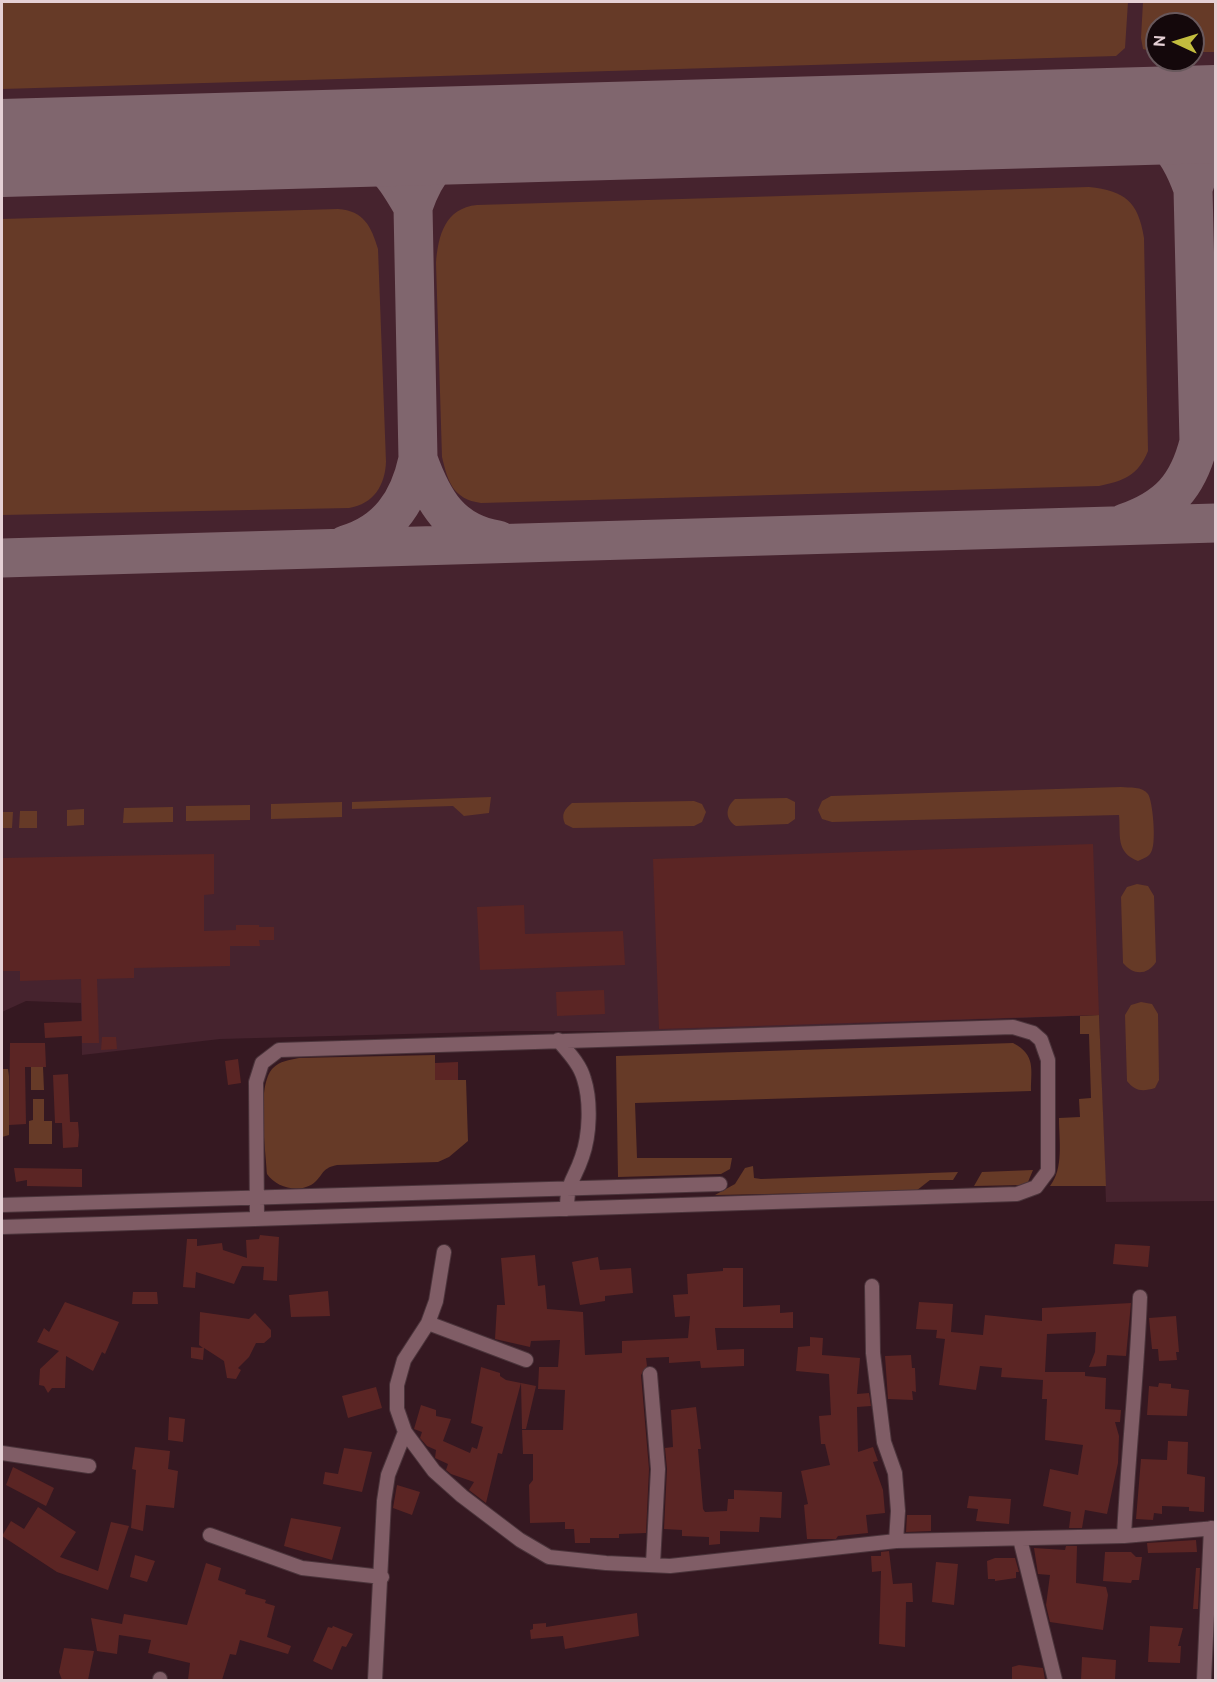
<!DOCTYPE html>
<html>
<head>
<meta charset="utf-8">
<style>
	body { margin:0 }
	#map { position:relative; width:1217px; height:1682px; overflow:hidden; background:#351821; font-family:Ubuntu,sans-serif }
	canvas { display:block }
	.frame { position:absolute; inset:0; border:3px solid #e5d0d5; pointer-events:none }
	.north { position:absolute; left:1145px; top:12px; width:60px; height:60px; box-sizing:border-box; background:#14080b; border:2px solid #68585c; border-radius:50%; rotate:274deg; font-size:16px; font-weight:700; line-height:24px; text-align:center; color:#e5d0d5 }
	.north::after { content:''; display:block; margin:auto; width:21px; height:27px; background:#c3bd3e; clip-path:polygon(50% 0,100% 100%,50% 72%,0 100%) }
</style>
</head>
<body>
<div id="map">
<canvas width="1217" height="1682"></canvas>
<div class="frame"></div>
<div class="north">N</div>
</div>
<script>
const ctx = document.querySelector('canvas').getContext('2d');
ctx.lineJoin = 'round';
function paint(path, color) { ctx.fillStyle = color; ctx.fill(path, 'evenodd'); }
function trace(path, color, width, dash) { ctx.strokeStyle = color; ctx.lineWidth = width; ctx.lineCap = dash ? 'butt' : 'round'; ctx.setLineDash(dash || []); ctx.stroke(path); }
paint(new Path2D(`
	M2,2H1215V1201L1106,1202L1099,1015L659,1031H516L220,1039L82,1055L81,1003L26,1001L2,1012ZM1157,24H1193V60H1157Z`), '#46232e');
paint(new Path2D(`
	M2,2H1128L1125,48L1116,56L2,89Z
	M1143,2H1215V52H1193V24H1157V53L1143,49L1141,38Z
	M1089,187C1125,191 1138,201 1144,238L1148,451C1138,476 1123,481 1099,486L481,503C453,499 448,482 442,457L436,263C438,236 445,208 477,205Z
	M338,209C364,211 371,226 378,249L386,462C385,485 374,504 349,508L2,515V219Z
	M1121,787C1130,788 1142,786 1148,794C1153,802 1156,841 1152,850C1150,857 1144,858 1138,861C1115,852 1121,835 1119,815L832,822L822,819L818,810L822,801L831,796Z
	M491,797L489,813L464,816L453,806L352,809V802Z
	M787,798L795,802V819L788,824L736,826C725,819 725,808 735,799Z
	M694,801L702,804L706,812L702,822L694,826L573,828L565,824C561,814 564,810 572,803Z
	M342,802V817L271,819V804Z
	M250,805V820L186,821V806Z
	M173,807V822L123,823L124,808Z
	M84,809V825L67,826V810Z
	M20,811H37V828H19Z
	M2,812H13L12,828H2Z
	M1137,884L1148,886L1154,896L1156,962C1147,976 1133,975 1123,963L1121,897L1127,887Z
	M1141,1002L1152,1004L1158,1014L1159,1080L1155,1088C1142,1092 1135,1091 1127,1081L1125,1015L1131,1005Z
	M1099,1015L1106,1186H1050C1064,1168 1059,1140 1059,1118L1080,1117L1079,1099L1091,1098L1089,1034H1080V1016Z
	M1013,1043C1036,1055 1031,1069 1031,1091L635,1103L637,1158H732L730,1169L721,1174L618,1177L616,1056Z
	M435,1055V1080H466L468,1141L449,1157L438,1162L337,1165C320,1168 323,1178 311,1185C296,1193 276,1187 267,1174C266,1150 256,1085 273,1068C280,1061 289,1060 299,1058Z
	M31,1067H43L44,1090H31Z
	M2,1069H8L9,1076V1135L2,1137Z
	M33,1099H44V1121H52V1144H29V1121L33,1120Z
	M753,1166L754,1178L761,1179L958,1172L953,1180H930L916,1191L715,1195L735,1184L745,1168Z
	M1033,1170L1028,1182L1022,1185L974,1186L982,1172Z`), '#663a27');
trace(new Path2D(`
	M1104,117C1156,126 1175,138 1193,189
	M331,140C380,155 388,164 413,207L418,459C433,501 451,533 498,540
	M413,207C427,165 444,152 484,135
	M1125,523C1168,508 1188,486 1199,442L1193,189L1203,158L1216,141
	M345,545C388,533 409,501 418,459
	M2,558L1216,523`), '#80666e', 39);
trace(new Path2D(`
	M2,148L1216,114`), '#80666e', 98);
paint(new Path2D(`
	M1093,844L1099,1015L659,1029L653,859Z
	M214,854V894L204,895V931L236,930V925H259V927H274V940H259L260,946H230V966L134,968V978L97,979L99,1043H82V1036L45,1038L44,1023L82,1021L81,979L20,981V971H2V858Z
	M524,905L525,934L623,931L625,965L480,970L477,907Z
	M604,990L605,1014L557,1016L556,992Z
	M102,1037H116L117,1049L101,1050Z
	M10,1043H45L46,1067H25L26,1124L9,1125Z
	M238,1059L241,1083L228,1085L225,1061Z
	M458,1062V1080H435V1063Z
	M68,1074L70,1122H78L79,1135L78,1147L63,1148L62,1123H55L53,1075Z
	M14,1168L82,1169V1187L27,1186V1180L16,1182Z
	M260,1235L279,1237L277,1281L263,1280L264,1267L242,1266L234,1284L196,1272L195,1288L183,1287L187,1239H197V1246L222,1243L223,1250L247,1258L246,1240L259,1239Z
	M1115,1244L1150,1246L1148,1267L1113,1264Z
	M535,1255L538,1286L545,1285L547,1309L583,1312L585,1355L622,1353V1341L688,1338L690,1316L675,1317L673,1295L688,1294L687,1274L723,1271V1268H743V1307L780,1305V1313L793,1312V1328H715L717,1350L744,1349V1366L701,1368L700,1361L669,1363V1357L646,1358L647,1366L641,1375L649,1469L646,1533L619,1534V1538H590V1543H575L574,1529H565V1522L530,1523L529,1485L533,1480V1454H523L522,1430H563L565,1390L538,1389L539,1367H558L560,1340L531,1341L530,1347L495,1339L497,1305H505L501,1258Z
	M598,1257L600,1270L631,1268L633,1293L605,1296V1301L580,1305L572,1262Z
	M328,1291L330,1316L291,1317L289,1295Z
	M133,1292H157L158,1304H132Z
	M65,1302L119,1322L105,1354L102,1352L93,1371L66,1356L65,1388H52L48,1393L44,1386L39,1385L40,1369L59,1351L37,1342L44,1328L49,1332Z
	M919,1302L953,1304L951,1332L983,1335L985,1315L1042,1321V1308L1131,1303L1126,1356L1107,1355L1106,1366L1089,1367L1095,1352L1096,1332L1047,1334L1045,1372H1085V1376L1106,1378L1105,1409L1121,1410L1120,1422H1115L1119,1436L1118,1463L1107,1514L1085,1510L1082,1528H1069L1071,1512L1043,1506L1050,1469L1078,1475L1083,1445L1045,1440L1047,1399H1042L1043,1380L1001,1377L1002,1368L980,1366L976,1390L939,1385L945,1339L936,1338L937,1330L916,1329Z
	M200,1312L249,1319L255,1313L271,1330V1337L264,1343H256L249,1357L238,1368L241,1370L236,1379L227,1378L224,1361L204,1348L203,1360L191,1358V1347L203,1348L199,1345Z
	M1176,1316L1179,1352H1176L1177,1360L1159,1361L1158,1349H1152L1149,1318Z
	M810,1337L823,1338L822,1355L860,1358L857,1394L869,1393L871,1406L857,1407L858,1452L873,1447L878,1461L873,1462L883,1490L885,1513L866,1515L868,1533L838,1536L836,1539H807L804,1505L808,1504L801,1471L830,1465L825,1444H821L819,1416L831,1415L829,1374L796,1371L798,1347L810,1346Z
	M911,1355L912,1368H915L916,1392L912,1391L913,1400L888,1399L885,1356Z
	M481,1367L500,1373V1376L506,1380L521,1383L502,1454L498,1453L486,1503L469,1490L474,1482L451,1474L446,1470L448,1464L435,1458L436,1450L427,1446L420,1438L422,1432L414,1429L421,1405L436,1410V1416L451,1419L443,1441L470,1453L472,1447L477,1449L483,1427L471,1423Z
	M521,1383L536,1386L526,1429H522Z
	M1159,1383L1171,1384V1388L1189,1390L1187,1416L1147,1415L1149,1386L1158,1387Z
	M376,1387L382,1408L348,1418L342,1396Z
	M696,1407L701,1449H698L703,1509L705,1512L727,1511L728,1499H734V1490L782,1492L781,1518L760,1517L759,1532L720,1531V1544L709,1545V1537L682,1536V1530L664,1529L667,1469L665,1448L673,1447L671,1410Z
	M169,1417L185,1419L183,1442L168,1440Z
	M1168,1441L1188,1442L1187,1474L1205,1477L1204,1512L1189,1511V1507L1162,1506V1514L1154,1513L1153,1520L1136,1519L1141,1459L1167,1460Z
	M135,1447L170,1451L168,1469L178,1471L174,1508L146,1505L143,1531L131,1528L136,1470L132,1469Z
	M344,1448L372,1452L362,1492L323,1484L325,1472L338,1474Z
	M13,1467L54,1488L46,1506L6,1485Z
	M397,1485L420,1492L412,1515L393,1508Z
	M969,1496L1011,1499L1009,1524L976,1521L978,1509L967,1508Z
	M38,1507L76,1532L60,1557L98,1571L111,1522L129,1526L108,1590L57,1572L2,1536L11,1521L24,1529Z
	M907,1515H931V1531L906,1532Z
	M291,1518L341,1527L332,1560L284,1546Z
	M1196,1540L1197,1552L1148,1553L1147,1543Z
	M1066,1546H1077L1076,1583L1106,1587L1108,1595L1103,1630L1050,1622L1046,1605L1050,1575L1038,1574L1034,1548L1065,1550Z
	M889,1551L893,1584L912,1583L913,1602H906L905,1647L879,1644L881,1571L872,1572L871,1556H881V1552Z
	M1105,1552H1131L1136,1557H1142L1139,1580H1132L1131,1583L1103,1581Z
	M135,1555L155,1561L147,1582L130,1577Z
	M995,1558H1015L1019,1572H1016V1578L995,1581V1579H988L987,1561Z
	M936,1562L958,1564L954,1605L932,1602Z
	M206,1563L221,1568L218,1580L246,1590L245,1594L266,1600L265,1603L275,1606L267,1637L291,1646L288,1654L240,1640L236,1655L230,1654L222,1680H188L190,1663L148,1653L151,1640L119,1635L117,1654L97,1651L91,1618L122,1624L124,1614L187,1625Z
	M1196,1568H1200L1198,1609H1193Z
	M637,1613L639,1636L565,1649L563,1636L531,1639L530,1630L533,1629V1624L546,1623V1627Z
	M333,1626L353,1634L346,1647L342,1646L332,1670L313,1661L328,1627L332,1628Z
	M1150,1626L1183,1628L1178,1646H1181L1180,1663L1148,1662Z
	M64,1648L94,1651L88,1680H62L59,1672Z
	M1082,1657L1116,1660L1115,1680H1081Z
	M1019,1665L1043,1668L1045,1680H1012V1667Z`), '#5b2524');
const street = new Path2D(`
	M558,1040C568,1052 580,1064 584,1079C591,1101 590,1135 582,1157C574,1181 567,1181 567,1209
	M2,1205L720,1184
	M2,1227L102,1224L1017,1194L1036,1187L1048,1171V1060L1041,1040L1033,1033L1013,1027L279,1050L262,1063L256,1082L257,1219
	M444,1252L436,1301L428,1323L404,1360L397,1385V1409L405,1432L434,1471L462,1496L520,1540L549,1557L606,1563L670,1566L896,1541L1124,1536L1216,1528
	M872,1286L873,1353L884,1442L895,1473L898,1511L896,1541
	M428,1323L526,1360
	M650,1374L658,1469L653,1564
	M2,1453L89,1466
	M210,1535L302,1568L382,1577
	M1124,1536C1128,1456 1137,1377 1140,1297
	M1020,1539L1055,1680
	M160,1680V1679
	M375,1680L384,1501L388,1475L405,1432
	M1204,1680L1211,1528`);
trace(street, '#4b343b', 16);
trace(street, '#805d66', 14);
</script>
</body>
</html>
